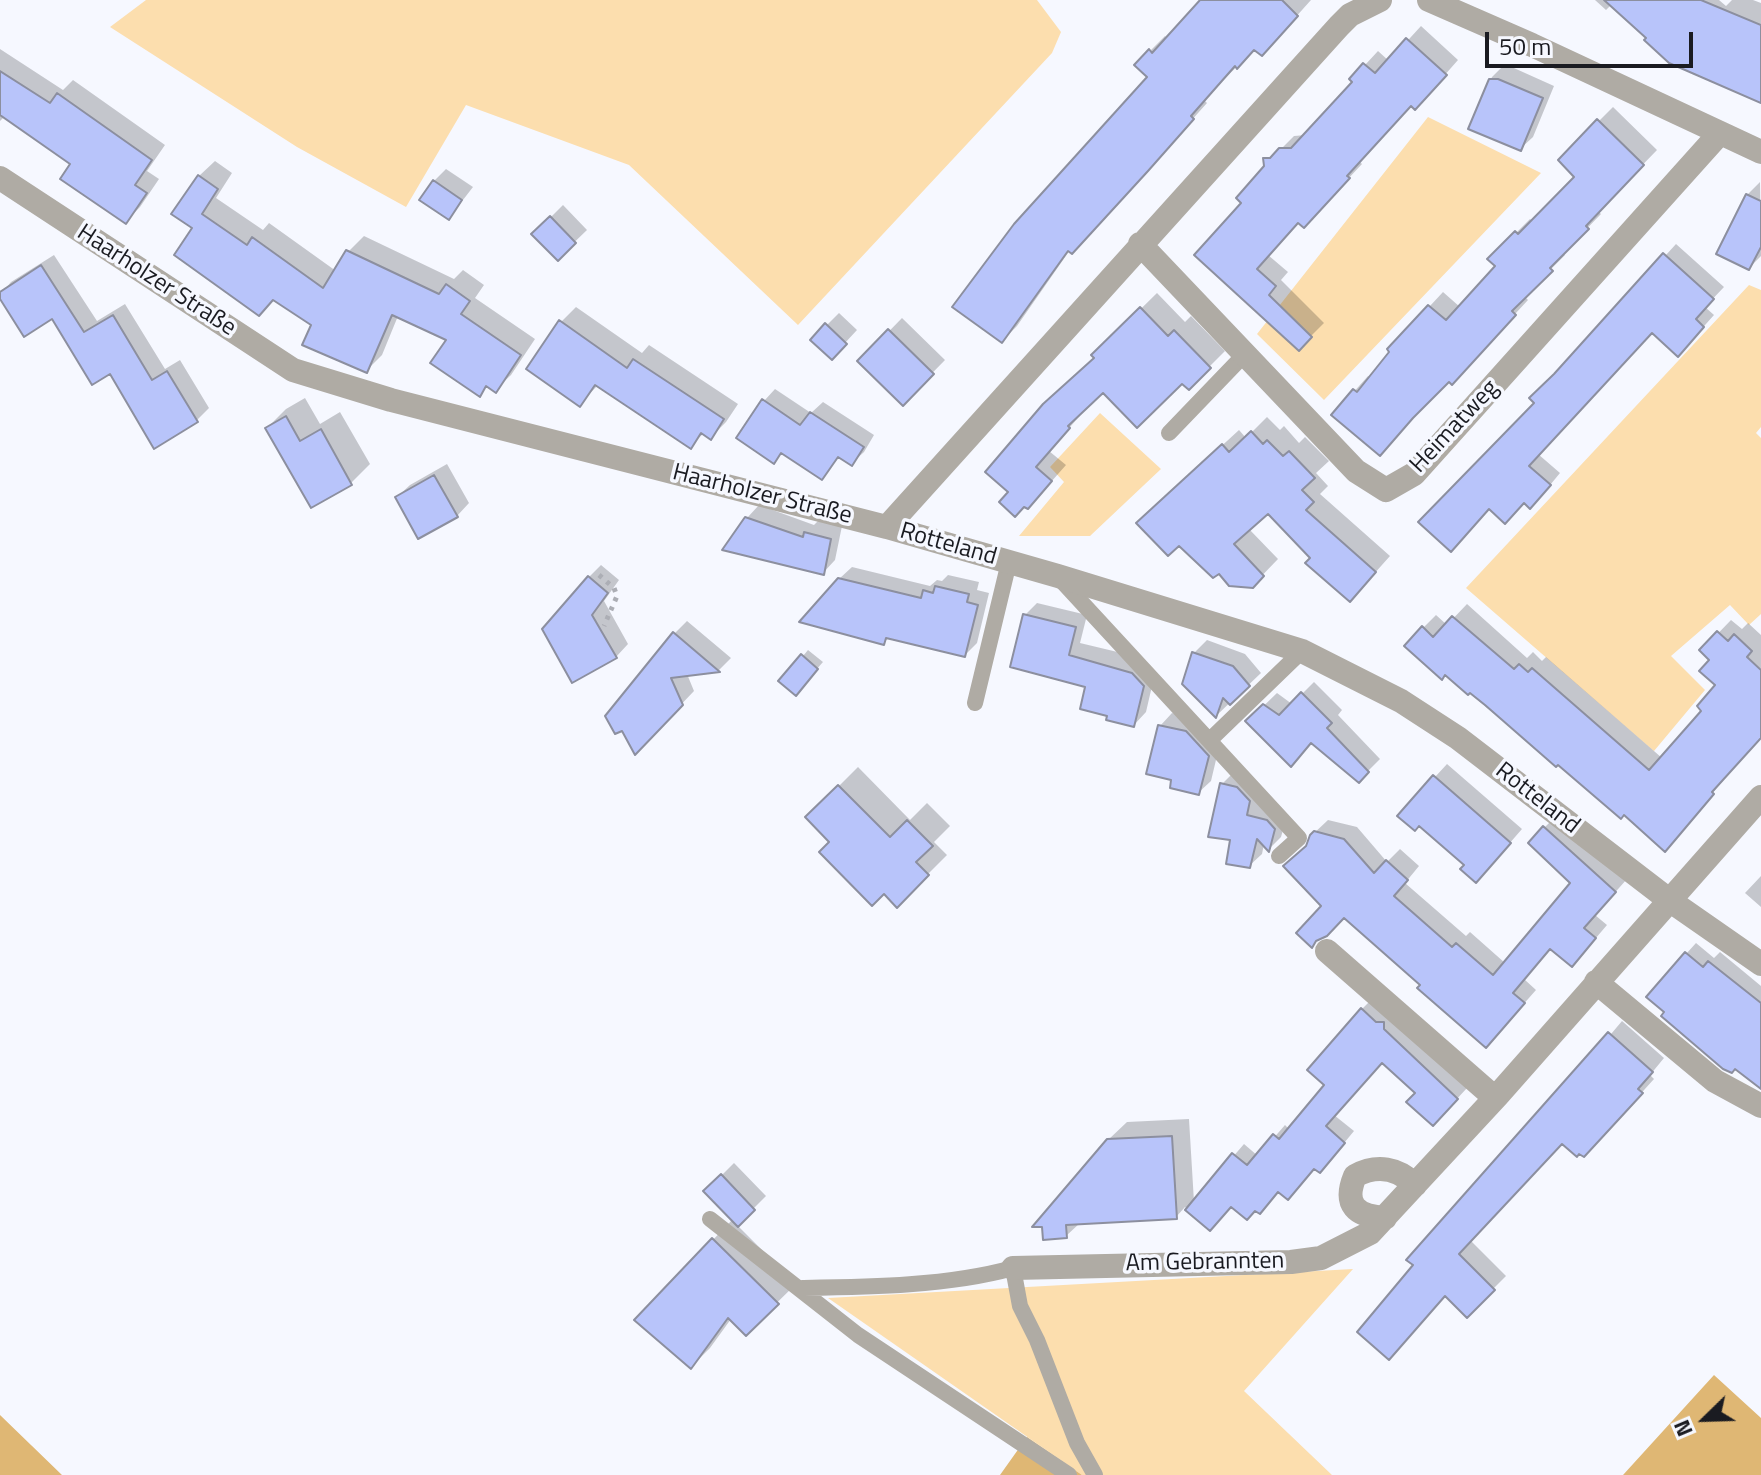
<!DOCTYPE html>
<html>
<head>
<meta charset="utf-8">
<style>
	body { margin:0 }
	#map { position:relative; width:1761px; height:1475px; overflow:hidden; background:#f6f8ff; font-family:"Titillium Web",sans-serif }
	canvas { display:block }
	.north { position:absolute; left:1665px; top:1379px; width:80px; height:80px; -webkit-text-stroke:6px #f6f8ff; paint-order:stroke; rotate:247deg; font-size:22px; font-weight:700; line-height:32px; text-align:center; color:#1a1b21 }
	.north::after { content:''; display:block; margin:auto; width:28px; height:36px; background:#1a1b21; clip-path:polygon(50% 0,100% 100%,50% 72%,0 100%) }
	.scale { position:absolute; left:1485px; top:32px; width:208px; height:36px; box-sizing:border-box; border:4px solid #1a1b21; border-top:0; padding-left:10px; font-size:24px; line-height:28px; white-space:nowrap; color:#1a1b21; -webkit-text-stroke:6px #f6f8ff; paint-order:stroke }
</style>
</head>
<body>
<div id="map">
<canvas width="1761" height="1475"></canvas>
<div class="north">N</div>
<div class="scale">50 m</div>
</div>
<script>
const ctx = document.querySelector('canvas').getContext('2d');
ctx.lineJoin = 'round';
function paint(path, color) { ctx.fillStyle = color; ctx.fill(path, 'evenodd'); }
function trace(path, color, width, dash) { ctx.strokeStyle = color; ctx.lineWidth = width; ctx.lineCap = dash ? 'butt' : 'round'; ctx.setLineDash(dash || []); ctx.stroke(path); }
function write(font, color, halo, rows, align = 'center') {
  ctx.font = font + ' "Titillium Web",sans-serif'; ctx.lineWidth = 7; ctx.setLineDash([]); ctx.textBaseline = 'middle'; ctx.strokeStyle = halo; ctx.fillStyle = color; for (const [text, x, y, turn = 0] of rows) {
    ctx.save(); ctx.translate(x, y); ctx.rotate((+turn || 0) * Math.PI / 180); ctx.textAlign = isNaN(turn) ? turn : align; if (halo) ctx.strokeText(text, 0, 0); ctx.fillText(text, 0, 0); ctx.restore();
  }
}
paint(new Path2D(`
	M146,0H1037L1061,32L1052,53L798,325L629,165L466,105L406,207L297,147L110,27Z
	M1428,117L1541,173L1324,400L1257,334Z
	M1749,285L1761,290V427L1756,433L1761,438V614L1749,625L1730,605L1671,656L1705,690L1654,751L1466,588Z
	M1100,413L1161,469L1090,536H1019L1064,482L1050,467Z
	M1353,1269L1244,1391L1332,1475H1082L828,1298Z`), '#fcdeae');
paint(new Path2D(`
	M1714,1375L1761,1418V1475H1623Z
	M0,1415L62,1475H0Z
	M1027,1437L1082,1475H1000Z`), '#dfb774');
paint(new Path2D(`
	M1213,0H1311L1276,39L1255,48L1204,100L1207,103L1087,237L1070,250L1017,326L1002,341L1150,77V51L1165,36L1168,39Z
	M1595,0H1719L1726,6L1732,0H1753L1761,3V101L1612,4L1606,10Z
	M1421,26L1458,60L1428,94L1412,104L1359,161L1362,164L1317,212L1299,221L1268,255L1288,272L1281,280L1324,323L1299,348L1197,255L1244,202L1280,150L1294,136L1306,135L1355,82L1352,79L1378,51L1389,61Z
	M0,49L63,90L73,80L165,145L147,171L159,179L140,207L126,221L73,163L5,116L0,121Z
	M1505,64L1554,86L1533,137L1520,149L1471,128L1492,77Z
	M1613,107L1657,150L1598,211L1601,214L1563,253L1565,255L1524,296L1528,300L1465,368L1449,380L1426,402L1380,454L1334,414L1368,376L1371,378L1392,351L1390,349L1443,292L1460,307L1497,266L1490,259L1530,219L1533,222L1577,177L1560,160Z
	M215,161L232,173L216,198L263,230L269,223L336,271L348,252L364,236L454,279L463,270L484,285L475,298L535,339L511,375L495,390L488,385L479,394L449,339L398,316L382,355L366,371L194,228L199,176Z
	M446,169L473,187L449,218L434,181Z
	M1760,182L1761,256L1749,268L1747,195Z
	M563,205L587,230L558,258L534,234Z
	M1676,244L1724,287L1705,307L1714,315L1689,343L1652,331L1538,454L1560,473L1541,496L1524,501L1537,403L1560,371Z
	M54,255L97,321L125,304L165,369L180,360L209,408L197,420L110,371L53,316L0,295L11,282Z
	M1157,293L1185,322L1191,316L1225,351L1189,387L1182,381L1103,390L1082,410L1084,411L1049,451L1066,465L1043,491H1011L1096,357L1094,355Z
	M576,307L642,353L649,345L738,404L726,422L711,437L704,433L690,446L598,385L580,404L561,322Z
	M839,313L857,330L832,357L813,339Z
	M902,318L945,360L903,403L860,361Z
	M775,389L811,413L823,402L874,435L864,452L852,463L840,456L822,477L783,452L774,461L764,401Z
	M305,398L320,424L340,412L370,464L351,483L312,506L267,428L286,409Z
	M1267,417L1280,430L1284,426L1299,443L1305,437L1329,461L1316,473L1328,486L1320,494L1390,556L1365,584L1313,558L1268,511L1249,529L1278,559L1252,586L1154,508L1239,430L1246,438Z
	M447,464L469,503L457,516L397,497L410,485Z
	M759,505L814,525L818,521L842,526L835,560L823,573L747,518Z
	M601,565L619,580L604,601L628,644L616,657L573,681L589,577Z
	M852,567L930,586L937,580L942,581L948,575L979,582L977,590L989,593L977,643L965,655L890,637L883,643L839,579Z
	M1037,603L1087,615L1080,643L1130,655L1155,673L1146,712L1134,725L1109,714L1088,685L1025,615Z
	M1467,604L1527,658L1533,652L1542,661L1546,657L1662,758L1704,710L1718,685L1712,660L1702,650L1731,620L1742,629L1748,623L1761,635V736L1665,849L1624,813L1558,762L1556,765L1445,673L1423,628L1436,615L1447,625Z
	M687,621L731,658L719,670L687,674L694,691L636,752L675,633Z
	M1207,640L1245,654L1261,673L1216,716L1185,684L1194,653Z
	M808,650L823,662L801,687L803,656Z
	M1314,682L1342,710L1338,715L1380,759L1359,780L1312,741L1248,721L1277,693L1292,704Z
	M1172,713L1198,720L1220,743L1211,781L1198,793L1174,779L1160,726Z
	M1447,764L1522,829L1488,868L1419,824L1400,815Z
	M858,767L910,820L927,803L950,826L934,842L947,855L897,905L808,817Z
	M1234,772L1287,816L1281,837L1269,849L1264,844L1262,854L1249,866L1233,838L1222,784Z
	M1557,815L1627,879L1595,915L1607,925L1584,952L1551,947L1524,979L1536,990L1498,1033L1422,985L1344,916L1312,945L1324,906L1309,844L1311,836L1328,820L1357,827L1387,862L1400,849L1419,866L1405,883L1466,936L1470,932L1505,963L1573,883L1544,828Z
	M1761,876V907L1745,893Z
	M1696,943L1714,958L1720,952L1761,986V1087L1686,954Z
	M1372,999L1467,1088L1443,1114L1382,1060L1334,1115L1354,1131L1330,1160L1279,1190L1232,1205L1210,1229L1185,1207L1176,1217L1080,1223L1066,1236L1045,1238L1108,1140L1127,1122L1189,1119L1194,1202L1244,1144L1258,1156L1285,1125L1290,1130L1326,1085L1362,1009Z
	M1622,1021L1664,1058L1650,1075L1654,1079L1597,1142H1562L1470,1240L1506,1276L1467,1315L1446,1294L1360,1332Z
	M734,1163L766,1196L737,1225L796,1284L746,1333L731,1319L710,1348L691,1367L637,1319L733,1219L706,1191Z`), '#0003');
const building = new Path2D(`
	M1200,0H1282L1298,16L1262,56L1254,50L1237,69L1235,66L1191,116L1194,119L1148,171L1072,254L1068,251L1002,343L952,307L1014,224L1147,77L1134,65L1149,49L1152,53Z
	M1604,0H1701L1761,25V103L1669,63L1644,40L1646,38Z
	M1406,38L1447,75L1415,110L1411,106L1347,176L1350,178L1304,228L1298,223L1257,269L1276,286L1269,295L1312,337L1299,351L1194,255L1241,203L1236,198L1264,166L1263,158H1270L1279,148H1291L1352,82L1349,79L1363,63L1375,73Z
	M0,71L50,103L57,93L152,160L135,185L147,193L126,224L60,179L70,164L0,115Z
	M1489,79H1498L1543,98L1521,151L1468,129Z
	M1597,119L1644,165L1586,226L1589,229L1550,268L1553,271L1512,311L1516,315L1452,385L1449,382L1413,418L1380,456L1331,415L1353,389L1357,392L1389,352L1387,349L1428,305L1446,320L1495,266L1487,259L1515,231L1518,234L1574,177L1558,160Z
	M198,175L218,189L202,214L247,245L252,237L323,288L346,250L439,294L446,284L470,301L461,314L521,355L496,393L486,386L480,397L430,363L446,340L392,315L367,373L302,345L311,325L273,300L259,316L174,255L192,228L171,214Z
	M433,180L462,200L449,220L419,200Z
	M1746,194L1761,201V247L1749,270L1716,254Z
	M550,216L576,243L558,261L531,234Z
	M1663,253L1714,299L1696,319L1704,327L1678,357L1652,333L1529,466L1551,485L1530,509L1524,503L1505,524L1489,509L1451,552L1418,522L1534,403L1529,398L1554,374Z
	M41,265L84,332L113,315L152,380L167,371L198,422L154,449L110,374L92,385L52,319L24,337L0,299V292Z
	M1140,307L1168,336L1174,330L1211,368L1189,390L1182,384L1137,428L1103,393L1068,426L1070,428L1036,467L1052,481L1028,509L1024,507L1015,517L999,502L1008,492L985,472L1043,404L1094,358L1091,355Z
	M559,320L627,368L633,359L724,419L711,440L701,433L691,449L595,385L580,407L526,369Z
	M825,323L847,344L832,360L810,340Z
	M888,329L934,374L903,406L857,361Z
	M762,399L800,425L810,412L864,447L852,466L838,457L822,480L781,453L774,464L736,438Z
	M286,416L300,441L321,429L352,485L311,508L265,428Z
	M1251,431L1263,444L1267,440L1283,456L1289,451L1315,478L1302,490L1314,502L1306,510L1376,572L1350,602L1305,563L1310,558L1268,514L1234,544L1264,576L1253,588L1229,586L1219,574L1213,578L1179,546L1168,556L1136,523L1222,444L1229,452Z
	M434,475L458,517L418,539L395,497Z
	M745,517L803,537L804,532L831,539L824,575L722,550Z
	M588,576L608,593L592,615L617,658L572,683L542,629Z
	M838,578L921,598L923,590L933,593L935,586L969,594L967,602L978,605L965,657L886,638L884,645L799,622Z
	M1023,614L1076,627L1069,655L1132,673L1144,686L1134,727L1106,720L1107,716L1080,709L1085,687L1010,667Z
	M1452,616L1514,669L1519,664L1528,672L1532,668L1649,770L1701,711L1697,706L1715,685L1699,671L1709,660L1699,650L1717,631L1728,641L1734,634L1752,651L1747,657L1761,670V738L1712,792L1714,794L1665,852L1624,815L1621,819L1558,765L1556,767L1485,705L1470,693L1468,695L1445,675L1442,680L1404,646L1422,626L1433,637Z
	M673,632L720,672L671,678L683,705L635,755L622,731L615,734L605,716Z
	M1192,652L1233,666L1250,686L1230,705L1223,698L1216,718L1182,684Z
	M801,654L818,669L796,696L778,681Z
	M1301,692L1332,723L1327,728L1369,772L1359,783L1311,743L1291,767L1245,721L1263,704L1279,715Z
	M1158,725L1186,731L1209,756L1199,795L1170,788L1171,780L1146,774Z
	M1433,775L1511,843L1476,883L1460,869L1464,865L1419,826L1415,831L1397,816Z
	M1220,783L1237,787L1250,801L1247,815L1267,820L1275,829L1269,852L1257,839L1250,868L1226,864L1230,840L1208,837Z
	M838,785L890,837L907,820L933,846L916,862L929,875L897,908L884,894L872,906L819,852L829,842L805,817Z
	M1543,826L1616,892L1584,928L1596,938L1572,967L1550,949L1513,993L1525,1003L1486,1048L1417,988L1420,985L1344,918L1327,936L1316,941L1312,948L1296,933L1321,906L1283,866L1306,846L1310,835L1314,831L1344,839L1374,873L1386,860L1408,880L1394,896L1452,947L1456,943L1493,975L1570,883L1528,843Z
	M1685,952L1703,967L1708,961L1761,1003V1089L1735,1069L1732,1073L1723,1069L1661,1016L1664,1012L1646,997Z
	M1361,1008L1376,1022H1384V1029L1458,1099L1433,1126L1406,1102L1415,1093L1382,1063L1326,1126L1345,1143L1320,1173L1314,1169L1288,1200L1278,1192L1260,1214L1255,1211L1247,1220L1231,1207L1210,1231L1185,1210L1232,1153L1247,1165L1273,1134L1279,1139L1324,1085L1307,1070Z
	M1608,1032L1653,1072L1638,1089L1643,1093L1584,1157L1579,1154L1577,1157L1562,1144L1459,1254L1495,1290L1467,1318L1445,1296L1389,1360L1357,1332L1413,1265L1406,1260Z
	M1172,1136L1177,1219L1066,1225L1067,1238L1043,1240L1042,1227H1032L1107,1139Z
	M721,1174L755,1210L738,1227L703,1191Z
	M712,1238L779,1304L746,1336L728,1318L691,1369L634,1320Z`);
paint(building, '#b8c4fa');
trace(building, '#8c8f9f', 2);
trace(new Path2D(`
	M599,575L614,588L617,596L604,626`), '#acaeb5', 5, [4, 6]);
trace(new Path2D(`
	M1169,433L1245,354
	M1060,579L1299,838L1279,856
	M975,703L1009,562
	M1214,736L1302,651
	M710,1219L858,1335L1069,1475
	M802,1288C870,1287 948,1286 1013,1268L1020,1306L1037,1340L1077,1443L1095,1475`), '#afaba4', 16);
trace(new Path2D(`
	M1429,0L1532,45L1761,152
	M0,178L293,370L391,400L887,527L1339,26L1350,15L1380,0
	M1140,244L1356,471L1386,490L1414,474L1720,133
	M887,527L1058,576L1302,651L1401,701L1458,738L1669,900L1761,964
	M1327,951L1495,1098
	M1596,982L1715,1081L1761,1106
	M1385,1218C1356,1216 1343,1205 1355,1176C1377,1164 1398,1168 1415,1185
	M1013,1268L1291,1262L1321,1258L1370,1233L1498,1095L1761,797`), '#afaba4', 24);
write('24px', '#1a1b21', '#f6f8ff', [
	["Haarholzer Straße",156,281,33],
	["Heimatweg",1455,427,-47],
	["Haarholzer Straße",762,495,14],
	["Rotteland",948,545,16],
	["Rotteland",1537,799,38],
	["Am Gebrannten",1205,1263,-1]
]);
</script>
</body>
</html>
